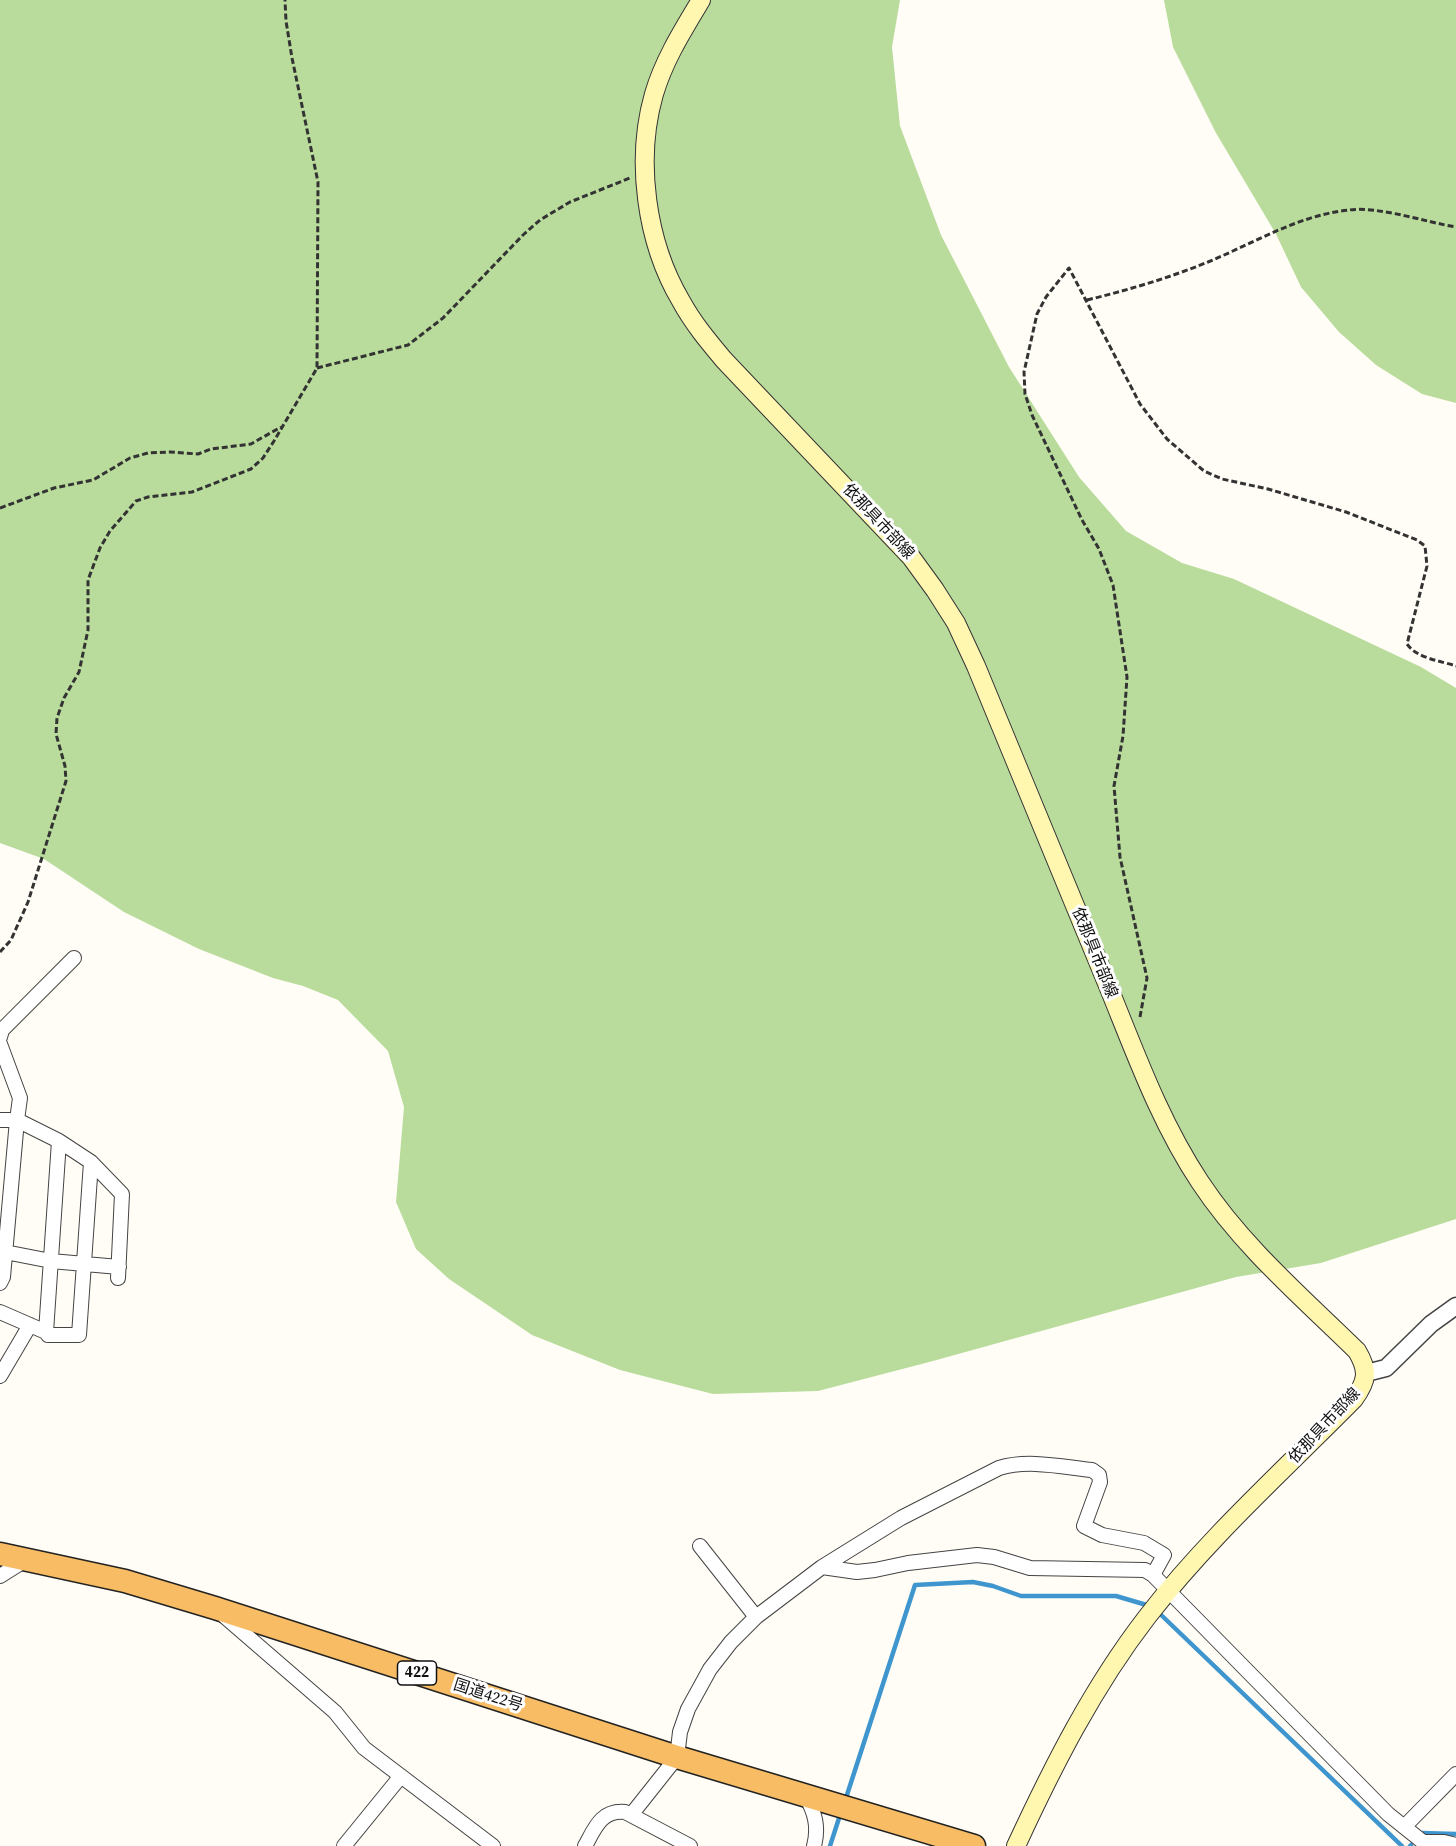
<!DOCTYPE html>
<html>
<head>
<meta charset="utf-8">
<style>
	body { margin:0 }
	canvas { display:block; background:#fffdf5 }
</style>
</head>
<body>
<canvas width="1456" height="1846"></canvas>
<script>
const ctx = document.querySelector('canvas').getContext('2d');
ctx.lineJoin = 'round';
function paint(path, color) { ctx.fillStyle = color; ctx.fill(path, 'evenodd'); }
function trace(path, color, width, dash) { ctx.strokeStyle = color; ctx.lineWidth = width; ctx.lineCap = dash ? 'butt' : 'round'; ctx.setLineDash(dash || []); ctx.stroke(path); }
function write(font, color, halo, rows, align = 'center') {
  ctx.font = font + ' "Source Serif 4","Noto Sans JP",serif'; ctx.lineWidth = 6; ctx.setLineDash([]); ctx.textBaseline = 'middle'; ctx.strokeStyle = halo; ctx.fillStyle = color; for (const [text, x, y, turn = 0] of rows) {
    ctx.save(); ctx.translate(x, y); ctx.rotate((+turn || 0) * Math.PI / 180); ctx.textAlign = isNaN(turn) ? turn : align; if (halo) ctx.strokeText(text, 0, 0); ctx.fillText(text, 0, 0); ctx.restore();
  }
}
paint(new Path2D(`
	M0,0H900L892,47L900,126L941,235L1009,367L1079,477L1126,531L1182,563L1234,579L1421,667L1456,688V1219L1321,1263L1236,1277L933,1361L818,1391L713,1394L620,1370L532,1335L449,1279L416,1249L396,1202L404,1107L388,1051L338,1000L303,986L273,978L199,949L124,912L44,859L0,843Z
	M1164,0H1456V403L1422,394L1376,365L1339,332L1301,287L1276,234L1216,133L1173,47Z`), '#b9dc9c');
trace(new Path2D(`
	M1157,1611L1402,1846
	M845,1801L915,1585L973,1582L993,1586L1021,1596H1116L1150,1606
	M1422,1833L1456,1834
	M830,1846L841,1812
	M1410,1846L1411,1845`), '#3f96cf', 4.5);
const minor = new Path2D(`
	M0,1037L2,1030L74,958
	M0,1044L20,1098L17,1120H0
	M5,1252L51,1261L119,1267
	M0,1283L3,1277L17,1120L59,1141L91,1162L122,1194L118,1278
	M0,1312L46,1332L48,1335H79L91,1162
	M46,1332L59,1141
	M0,1376L30,1325
	M700,1546L756,1617
	M822,1567L901,1518L999,1468C1028,1459 1063,1467 1092,1470L1099,1475L1100,1482L1084,1526L1102,1535L1144,1543L1164,1555L1153,1575
	M0,1576L27,1559
	M224,1616L335,1712L364,1748L493,1846
	M805,1795C815,1812 819,1827 814,1846
	M631,1815L677,1757L680,1732L688,1709L710,1669L731,1642L756,1617L822,1567L857,1572L875,1570L908,1563L977,1555L994,1557L1030,1568L1145,1570L1153,1575L1388,1814L1423,1842H1444L1456,1845
	M1404,1827L1456,1774
	M344,1846L401,1776
	M585,1846C595,1828 601,1810 625,1812L690,1846`);
const tertiary = new Path2D(`
	M1366,1373L1386,1368L1431,1324L1456,1306`);
const secondary = new Path2D(`
	M701,0C683,30 664,60 654,94C635,160 646,242 681,301C693,323 708,341 724,360L911,557L935,590L956,623L976,666C1019,769 1061,873 1104,976C1133,1046 1158,1119 1200,1182C1242,1246 1303,1298 1357,1351C1369,1371 1367,1381 1354,1399C1284,1470 1208,1538 1147,1617C1093,1687 1053,1766 1016,1846`);
const trunk = new Path2D(`
	M0,1554L125,1581L215,1608L677,1757L974,1846`);
trace(minor, '#444', 16);
trace(tertiary, '#444', 19);
trace(secondary, '#333', 20);
trace(trunk, '#222', 25);
trace(new Path2D(`
	M1087,300C1128,290 1169,278 1208,262C1254,243 1299,215 1349,210C1379,206 1425,222 1456,227
	M317,368L408,345L443,318L523,235L540,220L570,202L630,178
	M0,508L54,488L93,480L130,458L148,453L170,452L198,454L211,449L251,444L281,427
	M0,952L11,940L28,902L66,781L65,766L56,734L57,718L64,698L79,672L88,630V580L100,548L110,531L136,501L148,497L192,492L251,469L263,458L274,441L317,368L318,182L292,58L286,21L285,0
	M1140,1017L1147,978L1120,857L1114,786L1123,736L1127,677L1113,585L1099,549L1082,520L1032,415L1025,394L1024,372L1037,314L1046,297L1069,268L1140,404L1167,439L1204,471L1222,479L1268,489L1346,512L1417,540L1425,546L1427,566L1407,644C1416,658 1441,661 1456,666`), '#333', 3, [6, 3]);
trace(minor, '#fff', 14);
trace(tertiary, '#fff', 16);
trace(secondary, '#fff6b0', 18);
trace(trunk, '#f7bc64', 22);
for (const [x, y, w] of [
	[417,1673,39]
]) { const box = new Path2D(); box.roundRect(x - w / 2, y - 12, w, 24, 4.5); ctx.fillStyle = '#fff'; ctx.fill(box); trace(box, '#111', 1.5); }
write('bold 15px', '#111', null, [
	["422",417,1673]
]);
write('16px', '#111', '#fff', [
	["依那具市部線",878,522,47],
	["依那具市部線",1094,953,68],
	["依那具市部線",1325,1426,-47],
	["国道422号",488,1696,18]
]);
</script>
</body>
</html>
